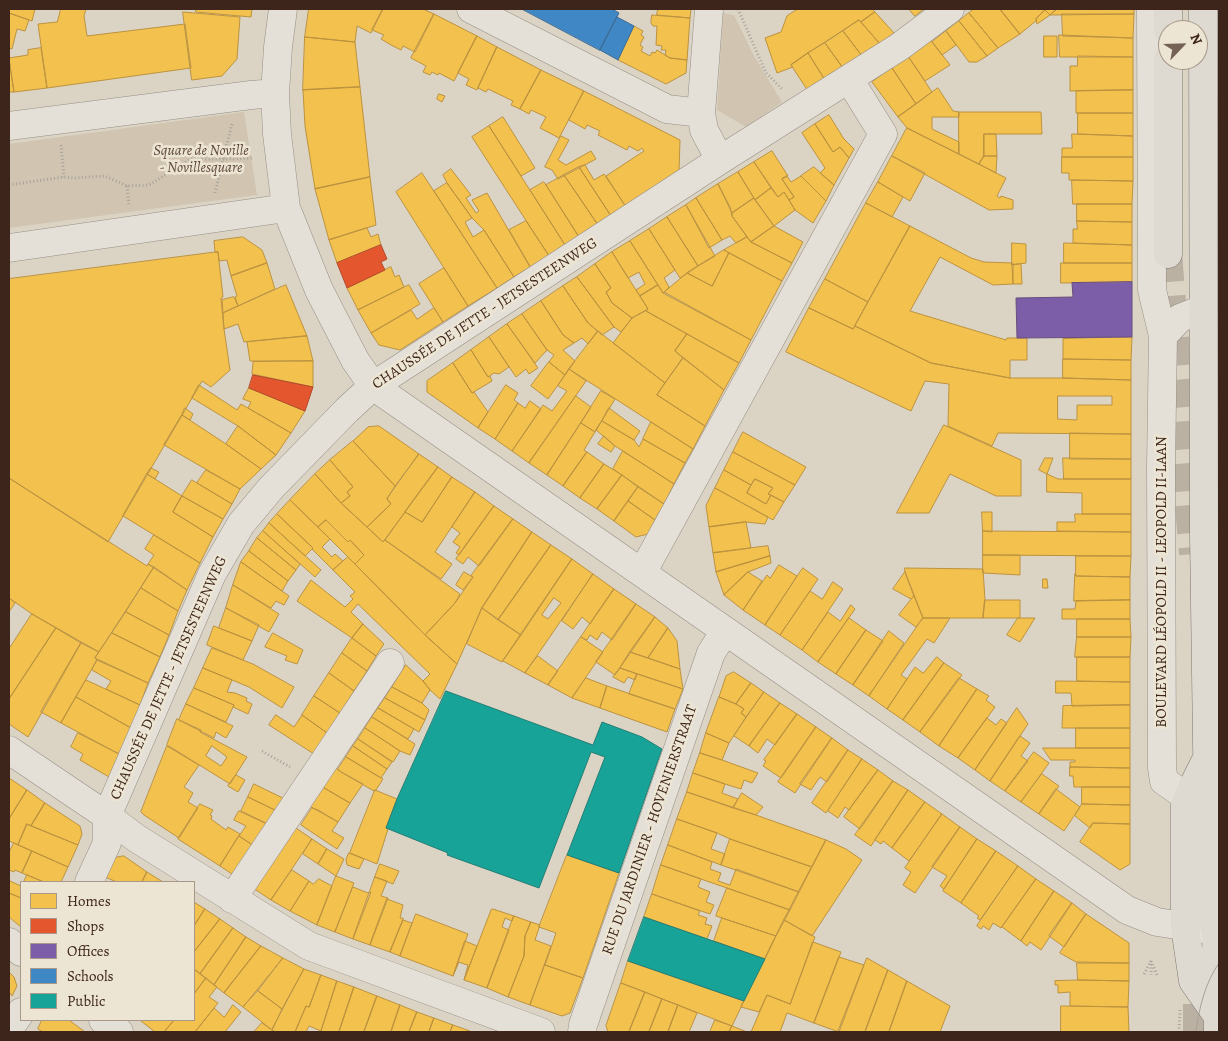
<!DOCTYPE html>
<html>
<head>
<meta charset="utf-8">
<style>
	body { margin:0 }
	#map { position:relative; width:1228px; height:1041px; overflow:hidden; background:#dbd4c5; font-family:Alegreya,serif }
	canvas { display:block }
	.frame { position:absolute; inset:0; border:10px solid #3d251c; pointer-events:none }
	.legend { position:absolute; left:20px; top:881px; width:175px; height:140px; box-sizing:border-box; background:#ede5d3; border:1px solid #a7988a; margin:0; padding:6px 9px; list-style:none; font-size:15px; color:#3d251c }
	.legend li { display:flex; align-items:center; gap:10px; height:25px }
	.legend b { width:25px; border:1px solid #a7988a }
	.north { position:absolute; left:1158px; top:20px; width:50px; height:50px; box-sizing:border-box; background:#ede5d3; border:1px solid #a7988a; border-radius:50%; rotate:66deg; font-size:14px; font-weight:700; line-height:20px; text-align:center; color:#3d251c }
	.north::after { content:''; display:block; margin:auto; width:18px; height:22px; background:#746257; clip-path:polygon(50% 0,100% 100%,50% 72%,0 100%) }
</style>
</head>
<body>
<div id="map">
<canvas width="1228" height="1041"></canvas>
<div class="frame"></div>
<ul class="legend">
<li><b style="height:14px;background:#f2c14e"></b>Homes</li>
<li><b style="height:14px;background:#e4572e"></b>Shops</li>
<li><b style="height:14px;background:#7b5ea7"></b>Offices</li>
<li><b style="height:14px;background:#3f88c5"></b>Schools</li>
<li><b style="height:14px;background:#17a398"></b>Public</li>
</ul>
<div class="north">N</div>
</div>
<script>
const ctx = document.querySelector('canvas').getContext('2d');
ctx.lineJoin = 'round';
function paint(path, color) { ctx.fillStyle = color; ctx.fill(path, 'evenodd'); }
function trace(path, color, width, dash) { ctx.strokeStyle = color; ctx.lineWidth = width; ctx.lineCap = dash ? 'butt' : 'round'; ctx.setLineDash(dash || []); ctx.stroke(path); }
function write(font, color, halo, rows, align = 'center') {
  ctx.font = font + ' Alegreya,serif'; ctx.lineWidth = 5; ctx.setLineDash([]); ctx.textBaseline = 'middle'; ctx.strokeStyle = halo; ctx.fillStyle = color; for (const [text, x, y, turn = 0] of rows) {
    ctx.save(); ctx.translate(x, y); ctx.rotate((+turn || 0) * Math.PI / 180); ctx.textAlign = isNaN(turn) ? turn : align; if (halo) ctx.strokeText(text, 0, 0); ctx.fillText(text, 0, 0); ctx.restore();
  }
}
paint(new Path2D(`
	M723,13L734,15L753,54L782,102L746,127L717,110Z
	M244,112L257,195L9,228V144Z`), '#d1c5b1');
const homes = new Path2D(`
	M9,9H35L32,21L9,13Z
	M61,9H86L84,16L87,36L185,24L191,68L47,88L38,24L57,22Z
	M196,9H252L251,17L196,12Z
	M309,9H383L371,33L357,26L355,42L305,37Z
	M383,9H423L434,14L415,52L403,46L401,50L391,45L381,39L384,35L372,30Z
	M658,9H691L690,18L657,15Z
	M798,9H872L875,12L861,22L859,20L808,53L791,65L793,67L777,73L765,38L781,32L787,16Z
	M909,9H924L915,16Z
	M974,9H1000L1020,34L998,48L969,13Z
	M1000,9H1057L1050,15L1045,10L1036,19L1037,20L1020,34Z
	M1057,9H1134V14L1050,15Z
	M1045,10L1050,15L1037,24L1036,19Z
	M183,12L240,17L237,59L222,76L192,80Z
	M875,12L894,33L880,44L861,22Z
	M9,13L29,20L25,31L17,29L12,49L9,48Z
	M969,13L998,48L987,56L959,21Z
	M434,14L477,36L454,81L439,73L438,75L432,72L430,75L423,72L426,66L411,58Z
	M1062,14H1134L1133,38L1063,36Z
	M652,15L690,18L687,60L670,58L665,55L666,50H661L662,46L656,45L657,26H653L651,23Z
	M859,20L880,44L862,56L843,31Z
	M959,21L987,56L977,62H969L946,31Z
	M634,26L643,31L641,35L644,37L640,45L643,47L641,51L650,56L652,52L655,53L657,50L670,58L687,60L686,73L666,84L618,60Z
	M843,31L862,56L843,68L825,43Z
	M946,31L956,45L942,55L932,42Z
	M1059,35L1133,38V57H1060Z
	M477,36L497,47L477,90L466,85L469,79L458,73Z
	M1044,36H1057V57H1044Z
	M305,37L355,42L360,87L303,90Z
	M930,39L950,65L925,81L908,56Z
	M825,43L843,68L825,80L808,53Z
	M497,47L541,70L520,109L511,105L513,101L488,89L486,92L478,88Z
	M41,48L47,88L14,92L9,58L28,55V50Z
	M808,53L825,80L808,91L791,65Z
	M908,56L932,92L916,104L892,68Z
	M1078,56L1133,57V90L1070,91V66H1077Z
	M9,60L14,92H9Z
	M892,68L916,104L898,117L872,82Z
	M541,70L584,91L559,138L540,128L546,117L531,110L529,114L520,109Z
	M360,87L370,177L315,189L305,126L303,90Z
	M938,88L953,111L959,112V117H932V129L959,142V154L907,128L898,117Z
	M1133,90V113H1076V91Z
	M584,91L680,140L679,172L626,207L606,176L644,151L642,148L638,151L629,146L627,150L598,135L600,131L587,125L585,129L569,120Z
	M439,94L445,96L442,102L437,99Z
	M959,112H1041L1042,134H984V156L979,164L959,154Z
	M1078,113H1133V136L1078,134Z
	M829,115L844,139L854,149L849,158L840,147L833,152L815,124Z
	M503,117L535,168L521,176L489,126Z
	M815,124L833,152L840,147L849,158L834,185L820,173L825,168L802,133Z
	M489,126L565,245L549,256L472,137Z
	M907,128L1006,178L997,196L1000,198L1001,196L1013,200V209L989,210L892,156Z
	M984,134H996L997,156H984Z
	M1072,134L1133,136V157H1062V148H1072Z
	M561,136L569,140L558,160L566,165L591,151L596,159L558,179L552,170L545,167Z
	M772,151L788,176L782,179L794,197L789,200L784,192L778,197L754,162Z
	M892,156L925,173L910,201L878,182Z
	M984,156H997L996,173L979,164Z
	M1062,157H1133V181L1069,180V173H1062Z
	M754,162L771,188L755,200L738,172Z
	M585,165L594,180L604,174L626,207L611,216L579,167Z
	M579,167L611,216L598,225L564,175Z
	M814,167L834,185L826,201L801,176Z
	M451,169L471,195L466,198L476,213L479,211L472,200L487,193L530,267L514,277L484,230L472,218L447,183L443,175Z
	M738,172L754,198L732,213L718,184Z
	M422,173L497,288L468,306L396,192Z
	M564,175L598,225L579,237L546,185Z
	M787,176L791,182L801,176L826,201L813,223L795,210L789,200L794,197L782,179Z
	M370,177L376,225L329,240L315,189Z
	M1072,180L1133,181L1132,204H1073Z
	M544,182L579,237L565,245L530,190Z
	M878,182L903,197L892,217L866,203Z
	M447,183L472,218L465,222L473,237L484,230L514,277L497,288L434,191Z
	M718,184L730,207L732,216L747,237L736,243L730,236L722,240L696,198Z
	M771,188L778,197L784,192L795,210L774,226L755,200Z
	M696,198L722,240L709,248L686,205Z
	M754,198L774,226L751,242L732,216V213Z
	M866,203L910,226L868,302L825,279Z
	M1077,204H1132V222L1077,221Z
	M686,205L715,256L698,266L667,217Z
	M667,217L698,266L680,278L649,229Z
	M526,221L550,257L531,268L509,230Z
	M1077,221L1132,222V245L1073,243V229H1077Z
	M774,226L803,242L792,263L751,242Z
	M910,226L971,258L984,262L1013,263V284L993,285L940,257L910,311L1006,340L1007,338H1027V360H1010V378L931,363L855,326Z
	M367,228L371,237L378,234L381,245L337,263L329,240Z
	M649,229L675,270L664,278L669,287L663,293L630,241Z
	M243,237L262,250L267,263L231,276L227,260L219,261L218,252H215L214,241Z
	M747,237L751,242L792,263L782,281L724,250Z
	M630,241L658,285L640,296L636,290L645,284L639,272L628,278L612,252Z
	M1012,243L1026,244V263L1012,265Z
	M1064,243L1132,245V263H1064Z
	M724,250L729,253L712,286L687,273Z
	M218,252L223,297L221,298L224,329L230,370L211,387L202,381L108,542L9,478V279Z
	M612,252L648,309L632,318L612,303L606,292L611,288L595,264Z
	M729,253L782,281L751,340L664,292L687,273L712,286Z
	M267,263L275,289L238,306L235,297L237,296L231,276Z
	M1061,263H1132V282L1061,283Z
	M595,264L611,288L606,292L612,303L632,318L621,332L614,327L577,277Z
	M1021,264L1022,284H1013L1012,265Z
	M391,267L395,277L399,275L404,287L358,310L347,288Z
	M444,268L468,306L443,322L419,284Z
	M577,277L614,327L602,335L588,323L563,286Z
	M825,279L868,302L853,329L809,308Z
	M286,285L307,336L244,342L238,324L224,329L223,313Z
	M409,285L420,304L371,333L358,310Z
	M658,285L663,293L751,340L739,363L646,311L648,309L640,296Z
	M563,286L588,323L598,331L588,344L582,338L574,343L563,335L541,301Z
	M234,297L238,306L223,313L222,300Z
	M541,301L563,335L574,343L563,350L575,361L565,375L549,362L554,355L547,350L522,314Z
	M434,308L443,322L400,350L379,345L371,333L411,310L417,319Z
	M809,308L853,329L855,326L931,363L1010,378H1063L1131,380V434L998,433L992,446L948,426L949,384L925,381L911,411L786,352ZM1058,396H1112V405H1077V420L1058,419Z
	M646,311L687,334L675,351L683,358L665,383L613,343L632,318Z
	M522,314L547,350L535,363L507,324Z
	M507,324L538,368L529,374L526,369L516,377L489,337Z
	M598,331L665,383L657,395L705,426L693,449L569,369Z
	M687,334L739,363L724,390L675,351Z
	M307,336L313,361H250L247,342Z
	M489,337L509,367L499,374L494,373L488,377L471,350Z
	M1132,337L1131,360L1063,359V339Z
	M471,350L488,377L490,376L492,381L472,393L453,363Z
	M683,358L724,390L705,426L657,395Z
	M1063,359L1131,360V380L1063,378Z
	M313,361V387L252,374L253,362Z
	M549,362L565,375L548,399L531,386Z
	M453,363L472,393L474,392L488,412L478,428L427,392V381Z
	M569,369L586,381L529,463L512,451L543,405L552,411L567,391L558,386Z
	M199,385L237,410L241,404L291,433L276,455L238,426L192,398Z
	M506,385L518,393L514,400L518,403L495,439L478,428Z
	M249,388L305,411L291,433L248,408L251,402L243,399Z
	M601,391L615,399L595,432L581,423Z
	M576,396L591,407L547,475L529,463Z
	M530,401L541,409L512,451L495,439L518,403L525,408Z
	M185,408L193,414L190,420L182,415Z
	M609,408L640,431L634,440L602,421Z
	M182,415L226,444L261,469L240,489L164,445Z
	M602,421L634,440L639,447L643,439L685,463L674,484L615,446L596,430Z
	M651,422L693,449L685,463L643,439Z
	M581,423L595,432L584,450L587,452L563,486L547,475Z
	M944,425L1021,460V496H996L950,474L929,513H897Z
	M238,426L276,455L261,469L226,444Z
	M379,426L419,454L395,486L353,441L368,427Z
	M743,432L806,467L795,485L733,452Z
	M1070,433L1131,434V459H1070Z
	M604,436L615,446L611,452L598,444Z
	M353,441L395,486L387,499L391,504L367,527L341,503L350,496L347,492L353,487L330,460Z
	M623,451L674,484L664,504L613,469Z
	M587,452L604,464L580,498L563,486Z
	M733,452L795,485L784,502L768,494L773,488L755,479L751,485L724,470Z
	M419,454L438,467L383,542L367,527L391,504L387,499Z
	M1045,458H1053L1047,474L1039,470Z
	M1063,458L1131,459V479H1064Z
	M330,460L353,487L347,492L350,496L341,503L315,474Z
	M604,464L622,475L597,509L580,498Z
	M438,467L452,477L422,522L405,512Z
	M151,468L159,472L155,479L147,474Z
	M206,470L240,489L232,504L197,483Z
	M724,470L751,485L747,493L766,504L771,495L784,502L773,520L715,488Z
	M147,474L182,496L173,512L213,537L200,563L123,516Z
	M315,474L341,503L383,542L385,540L460,594L455,603L425,635L355,564L364,555L350,540L348,542L326,520L318,527L290,500Z
	M1047,474L1058,479H1131V514H1082V493L1047,492Z
	M622,475L638,487L614,521L597,509Z
	M452,477L475,492L435,552L452,564L441,579L385,540L405,512L422,522Z
	M9,478L147,566L148,564L154,567L99,652L32,614L9,598Z
	M755,479L773,488L768,494L771,495L766,504L747,493Z
	M192,480L232,504L223,519L182,496Z
	M638,487L664,504L655,520L628,501Z
	M715,488L768,517L765,524L746,522L709,527L706,506Z
	M475,492L494,506L459,555L456,553L460,547L453,542L460,533L452,527Z
	M182,496L223,519L213,537L173,512Z
	M290,500L330,539L322,547L332,557L335,554L343,561L333,570L312,549L313,548L277,514Z
	M628,501L655,520L648,534L636,537L614,521Z
	M494,506L513,519L479,566L468,557L463,564L456,559Z
	M982,512H992V532L983,531Z
	M277,514L313,548L305,556L269,523Z
	M1075,514H1131V532L1057,531V522H1075Z
	M513,519L532,532L482,608L457,664L425,635L455,603L473,577L471,576Z
	M326,520L348,542L350,540L364,555L355,564L318,527Z
	M746,522L751,548L713,553L709,527Z
	M269,523L321,570L315,577L263,531Z
	M263,531L300,564L296,570L257,538Z
	M983,531L1131,532V556L983,555Z
	M532,532L551,545L498,620L482,608Z
	M154,535L200,563L187,590L148,564L154,555L145,549Z
	M257,538L296,570L288,581L249,551Z
	M551,545L572,559L521,635L498,620Z
	M768,546L770,556L716,572L713,553Z
	M249,551L288,581L282,591L241,562Z
	M983,555H1020V575L983,573Z
	M770,556L771,563L748,572L724,595L716,572Z
	M1076,556H1131L1130,577L1076,576Z
	M348,557L425,635L457,664L440,699L430,690L423,681L430,674L358,604L351,612L363,624L352,638L297,601L311,580L345,607L353,599L350,596L355,592L333,570Z
	M572,559L593,574L525,673L503,661ZM554,598L561,603L548,619L542,615Z
	M241,562L289,596L284,605L276,601L271,608L233,585Z
	M779,565L797,576L765,625L743,610L767,575L770,578Z
	M154,567L187,590L178,611L141,588Z
	M803,568L818,579L780,635L765,625Z
	M905,568L983,569L985,600L983,618H923L905,572Z
	M464,572L473,577L463,590L456,585Z
	M748,572L762,581L743,610L724,595Z
	M905,572L914,596L911,599L893,589Z
	M593,574L614,589L590,624L582,617L573,629L562,621Z
	M1075,574L1076,576L1130,577V600L1074,601Z
	M1043,579H1047L1048,588H1043Z
	M833,582L843,589L802,650L780,635L810,591L822,599Z
	M233,585L279,614L269,632L226,608Z
	M141,588L178,611L169,635L126,612Z
	M614,589L636,604L612,640L602,632L597,640L590,635L587,640L581,637Z
	M914,596L923,618L916,627L899,615Z
	M9,598L15,603L9,612Z
	M985,600H1020V618H983Z
	M1130,600V619H1062V609H1075L1076,601Z
	M636,604L655,617L615,675L596,662Z
	M851,605L855,609L818,662L802,650L828,612L840,621Z
	M226,608L259,625L252,641L219,628Z
	M482,608L521,635L502,662L467,644Z
	M126,612L169,635L160,657L112,633Z
	M32,614L56,628L9,699V649Z
	M655,617L668,628L648,658L630,652Z
	M849,618L866,630L836,674L818,662Z
	M923,618H950L934,643L927,639L901,675L907,679L887,709L869,696Z
	M1018,618H1035L1020,642L1007,635Z
	M1077,619H1130L1131,637H1077Z
	M363,624L384,644L376,656L352,638Z
	M214,626L252,641L243,660L207,645Z
	M56,628L81,643L28,737L9,724V699Z
	M668,628L677,641L680,669L648,658Z
	M866,630L883,641L853,685L836,674Z
	M889,631L904,643L869,696L853,685Z
	M112,633L160,657L148,683L95,658Z
	M273,633L303,650L297,664L285,660L287,656L265,647Z
	M581,637L603,652L572,698L548,685Z
	M1077,637H1131L1130,657H1075Z
	M352,638L376,656L367,671L342,653Z
	M81,643L99,652L95,658L97,660L61,723L41,712Z
	M212,648L253,664L294,687L282,708L249,687L203,668Z
	M630,652L680,669L683,689L620,668Z
	M342,653L367,671L354,691L329,673Z
	M538,656L558,671L548,685L525,673Z
	M937,657L944,663L903,720L887,709L915,667L923,673Z
	M1077,657H1130V682L1077,681Z
	M97,660L148,683L140,705L106,689L111,681L92,670Z
	M944,663L962,675L920,732L903,720Z
	M406,665L423,681L430,690L422,703L392,687Z
	M203,668L232,680L227,692L235,693L247,698L246,701L252,704L248,714L233,707L234,705L194,688Z
	M620,668L637,674L635,680L628,677L624,683L613,677Z
	M734,672L751,683L736,704L719,697L726,676Z
	M329,673L354,691L340,713L314,696Z
	M637,674L683,689L675,709L629,694Z
	M586,678L607,686L600,708L572,698Z
	M959,678L977,689L939,746L920,732Z
	M86,680L140,705L131,728L76,697Z
	M1056,681L1130,682V705L1072,706L1071,693H1056Z
	M751,683L764,692L746,717L741,713L744,709L736,704Z
	M607,686L675,709L667,732L600,708Z
	M392,687L422,703L429,710L425,720L385,698Z
	M194,688L234,705L226,722L186,704Z
	M977,689L989,696L986,700L995,707L958,758L939,746Z
	M764,692L780,703L749,746L734,736Z
	M314,696L340,713L327,733L302,715Z
	M76,697L131,728L119,754L61,723Z
	M719,697L736,704L744,709L741,713L746,717L729,743L706,733Z
	M385,698L425,720L419,732L378,708Z
	M780,703L797,714L775,745L767,739L758,753L749,746Z
	M186,704L233,726L226,738L216,732L214,738L179,720Z
	M1130,705V728H1062L1063,706Z
	M378,708L414,729L408,739L372,717Z
	M1017,708L1028,724L990,781L975,770Z
	M797,714L816,727L781,778L763,766L766,761L764,760Z
	M276,715L294,727L302,715L327,733L314,754L269,725Z
	M372,717L415,744L410,755L400,751L365,728Z
	M987,718L996,725L1001,719L1007,723L975,770L958,758Z
	M177,719L201,730L200,732L247,757L230,784L167,745ZM212,746L227,757L221,766L206,756Z
	M816,727L832,738L795,793L778,782Z
	M365,728L400,751L393,762L358,739Z
	M1076,728H1130V748H1076Z
	M78,733L119,754L109,777L80,760L83,754L71,747Z
	M706,733L729,743L722,760L700,753Z
	M1020,736L1030,743L1021,756L1028,761L1005,791L990,781Z
	M832,738L848,750L827,782L820,777L811,790L800,784Z
	M358,739L392,762L387,769L353,746Z
	M167,746L199,765L184,787L193,793L188,802L198,808L179,838L144,815L141,812Z
	M353,746L387,769L381,778L346,757Z
	M1043,748H1130V768L1070,767V762H1075V760H1051Z
	M848,750L862,759L826,813L812,803Z
	M1034,752L1049,763L1021,802L1005,791Z
	M700,753L722,760L758,773L752,783L744,780L741,789L725,784L693,773Z
	M346,757L383,779L376,790L374,791L341,772L338,769Z
	M862,759L878,770L849,810L845,807L838,818L828,811Z
	M332,765L341,772L363,784L350,803L319,785Z
	M1070,767L1130,768V787H1074L1073,776H1070Z
	M878,770L893,781L860,829L844,817Z
	M693,773L725,784L722,793L738,799L733,808L687,792Z
	M1042,774L1059,786L1039,814L1021,802Z
	M236,775L245,780L238,792L228,786Z
	M9,778L27,790L9,819Z
	M893,781L908,790L871,846L855,835Z
	M254,784L291,802L283,814L248,797Z
	M319,785L350,803L338,822L306,804Z
	M1082,787H1130V805L1082,804Z
	M1056,789L1080,807L1064,831L1039,814Z
	M27,790L45,803L31,826L27,824L18,845L9,841V819Z
	M375,790L397,799L386,828L388,829L377,864L350,853Z
	M908,790L925,802L892,848L883,841L881,844L875,840Z
	M687,792L756,815L826,840L812,867L730,839L717,833L677,819Z
	M742,793L763,807L756,815L733,808Z
	M248,797L283,814L274,827L241,811Z
	M925,802L942,814L909,861L892,848Z
	M45,803L80,826L82,834L78,845L31,826Z
	M200,804L213,810L210,815L212,816L211,819L226,830L228,827L240,834L220,866L178,839Z
	M1082,804L1130,805V824L1093,823L1090,828L1075,816Z
	M312,808L318,810L338,822L332,831L344,838L337,849L301,825Z
	M239,811L267,824L260,850L239,836L246,826L234,820Z
	M942,814L960,827L915,893L903,885L911,872L905,868Z
	M677,819L717,833L711,849L725,854L721,865L668,845Z
	M1093,823L1130,824V864L1120,870L1080,842Z
	M27,824L78,845L68,867L18,845Z
	M293,826L312,839L271,900L253,888Z
	M960,827L977,839L944,889L940,886L947,876L932,867Z
	M239,836L260,850L241,880L220,866Z
	M312,839L327,849L318,864L303,854Z
	M730,839L812,867L799,892L721,865Z
	M977,839L996,851L961,903L943,891Z
	M826,840L846,849L862,860L812,936L784,920Z
	M14,843L32,851L22,873L15,870L14,872L9,870V853Z
	M668,845L712,862L710,869L721,873L718,881L730,885L736,869L799,892L790,910L701,879L661,865Z
	M327,849L344,859L336,876L318,864Z
	M32,851L68,867L61,882H44L22,873Z
	M996,851L1018,866L980,920L977,918L979,916L961,903Z
	M349,853L364,859L359,869L347,865L346,860Z
	M567,855L619,873L583,978L545,965L556,933L539,927Z
	M124,856L147,872L142,882H117L105,877L114,858Z
	M380,864L399,871L393,884L375,877Z
	M661,865L701,879L698,887L710,892L706,902L714,905L710,914L652,894Z
	M1018,866L1036,879L1001,928L993,923L989,930L983,926L981,929L977,926Z
	M292,870L309,881L290,911L271,900Z
	M147,872L163,882H142Z
	M27,875L44,882H24Z
	M336,876L354,883L335,932L317,925Z
	M375,877L387,881L381,896L388,898L370,945L353,939Z
	M319,879L332,886L317,925L290,911L309,881L313,884Z
	M1036,879L1054,891L1021,941L1002,927Z
	M10,881L21,886V898L9,893Z
	M353,887L368,893L371,892L353,939L335,932Z
	M727,888L790,910L776,936L716,916Z
	M1054,891L1072,903L1041,950L1030,942L1027,946L1021,941Z
	M9,893L21,898V927L9,917Z
	M652,894L700,911L698,915L707,918L705,924L712,926L707,939L644,917Z
	M387,899L403,905L400,918H403V920L390,952L370,945Z
	M194,902L205,909L194,926Z
	M1072,903L1086,914L1064,947L1049,936Z
	M205,909L220,919L194,952V926Z
	M493,909L514,916L512,921L505,918L502,927L509,930L487,988L464,980L491,910Z
	M416,914L468,934L453,976L400,956Z
	M1086,914L1129,943V963L1076,962L1060,953Z
	M514,916L531,922L525,936L524,956L508,997L487,988Z
	M722,918L776,936L765,959L714,941Z
	M220,919L233,928L200,974L194,969V952Z
	M403,920L412,923L400,956L390,952Z
	M784,920L815,937L790,1004L767,995L759,1012L741,1007Z
	M531,922L540,925L535,940L551,946L530,1005L508,997L524,956L525,936Z
	M233,928L246,937L214,985L200,974Z
	M246,937L261,946L224,993L214,985Z
	M465,941L477,946L464,980L468,965L464,964L459,962L453,976Z
	M813,942L841,952L814,1023L787,1013L780,1032H751L767,995L790,1004Z
	M261,946L283,958L243,1007L224,993Z
	M839,957L864,965L839,1032L814,1023Z
	M283,958L304,969L282,1009L258,991Z
	M867,958L888,970L865,1032H838Z
	M628,961L744,1001L732,1026L621,983Z
	M1077,963H1129V981L1078,980Z
	M545,965L583,978L570,1013L562,1016L530,1005Z
	M194,969L206,978L194,994Z
	M304,969L321,975L309,1007L306,1006L295,1032H275L272,1030Z
	M888,970L907,981L889,1032H865Z
	M9,972L14,977L17,986L12,996L9,992Z
	M321,975L337,981L321,1031L309,1026L306,1032H295L306,1006L309,1007Z
	M206,978L217,987L209,997L218,1003L195,1032H164L174,1020H194V994Z
	M1078,980L1129,981L1128,1007L1070,1006V992L1058,993V985H1055V981Z
	M337,981L354,987L339,1032H321Z
	M907,981L950,1006L940,1032H889Z
	M621,983L645,992L629,1032H608L606,1026Z
	M354,987L377,996L364,1032H339Z
	M258,991L282,1009L272,1030L243,1007Z
	M645,992L662,999L649,1032H629Z
	M377,996L400,1005L391,1032H364Z
	M662,999L678,1005L668,1032H649Z
	M233,1005L241,1012L225,1032H195L214,1008L224,1017Z
	M400,1005L417,1012L409,1032H391Z
	M678,1005L697,1013L689,1032H668Z
	M1061,1006L1128,1007L1129,1032H1061Z
	M417,1012L434,1018L429,1032H409Z
	M434,1018L453,1025L450,1032H429Z
	M42,1020H69L85,1032H43L38,1029Z
	M142,1020H174L164,1032H155L141,1021Z
	M715,1020L732,1026L729,1032H710Z
	M262,1023L272,1030L275,1032H254Z
	M453,1025L470,1031V1032H450Z
	M732,1026L747,1032H729Z`);
paint(homes, '#f2c14e');
trace(homes, '#bc923f', 1);
const shops = new Path2D(`
	M381,245L387,259L381,262L385,270L347,288L337,263Z
	M253,375L313,387L305,411L249,388Z`);
paint(shops, '#e4572e');
trace(shops, '#b24829', 1);
const offices = new Path2D(`
	M1132,282V337L1017,338L1016,298L1073,297L1072,283Z`);
paint(offices, '#7b5ea7');
trace(offices, '#684d7d', 1);
const schools = new Path2D(`
	M522,9H612L619,13L600,50Z
	M617,17L634,26L618,60L600,50Z`);
paint(schools, '#3f88c5');
trace(schools, '#3e6a92', 1);
const public = new Path2D(`
	M446,691L593,745L602,722L642,737L662,749L619,873L567,855L605,757L591,752L539,888L447,855L448,853L386,828L397,799Z
	M644,917L765,959L744,1001L628,961Z`);
paint(public, '#17a398');
trace(public, '#227d73', 1);
trace(new Path2D(`
	M1168,254L1193,554
	M1197,1032V973`), '#bbb1a3', 28, [28, 14]);
const minor = new Path2D(`
	M283,9L278,47L275,93L277,134L286,208L319,290L355,360L373,386L1127,910L1157,922L1216,931
	M471,9L667,109L701,113
	M709,9L701,113L704,130L720,160
	M1151,9L1152,290L1163,336L1161,466L1162,768L1164,781L1181,793H1208
	M9,126L251,95L275,93
	M9,248L286,208
	M1163,336L1180,318L1203,309
	M642,573L883,134L849,79
	M9,750L107,816L136,838L309,946L541,1032
	M89,882L107,843V816L212,574L241,524L271,488L347,410L373,386L720,160L899,47L950,9
	M232,899L390,663
	M9,942L21,952
	M103,1020L119,1032
	M9,1029L21,1012
	M582,1032L583,1025L711,653L725,631`);
const major = new Path2D(`
	M1203,9L1204,535L1208,809V908L1216,931L1218,1032
	M1205,762L1192,788L1185,805V927L1193,981L1219,1018`);
const highway = new Path2D(`
	M1168,30V9
	M1168,254V60`);
trace(minor, '#958e84', 29);
trace(major, '#7e766e', 29);
trace(highway, '#7e766e', 29);
trace(new Path2D(`
	M738,9L766,73L783,90
	M61,145L64,177
	M9,185L64,177L75,178L105,176L127,186L149,185L191,159H223L254,158
	M127,186L129,204
	M215,193L232,124
	M262,751L290,767
	M1151,961L1157,975
	M1151,964V975
	M1144,974L1151,961
	M1179,1032L1180,1010`), '#a7a19a', 3, [1, 2.5]);
trace(minor, '#e4e0d8', 28);
trace(major, '#dedad2', 28);
trace(highway, '#dedad2', 28);
trace(new Path2D(`
	M1196,1032C1199,1008 1205,983 1219,963`), '#a7a19a', 1);
write('italic 15px', '#604a3d', '#ede5d3', [
	["Square de Noville",201,151],
	["- Novillesquare",201,168]
]);
write('15px', '#3d251c', '#ede5d3', [
	["CHAUSSÉE DE JETTE - JETSESTEENWEG",485,314,-33],
	["BOULEVARD LÉOPOLD II - LEOPOLD II-LAAN",1162,582,-90],
	["CHAUSSÉE DE JETTE - JETSESTEENWEG",169,678,-66],
	["RUE DU JARDINIER - HOVENIERSTRAAT",650,830,-71]
]);
</script>
</body>
</html>
